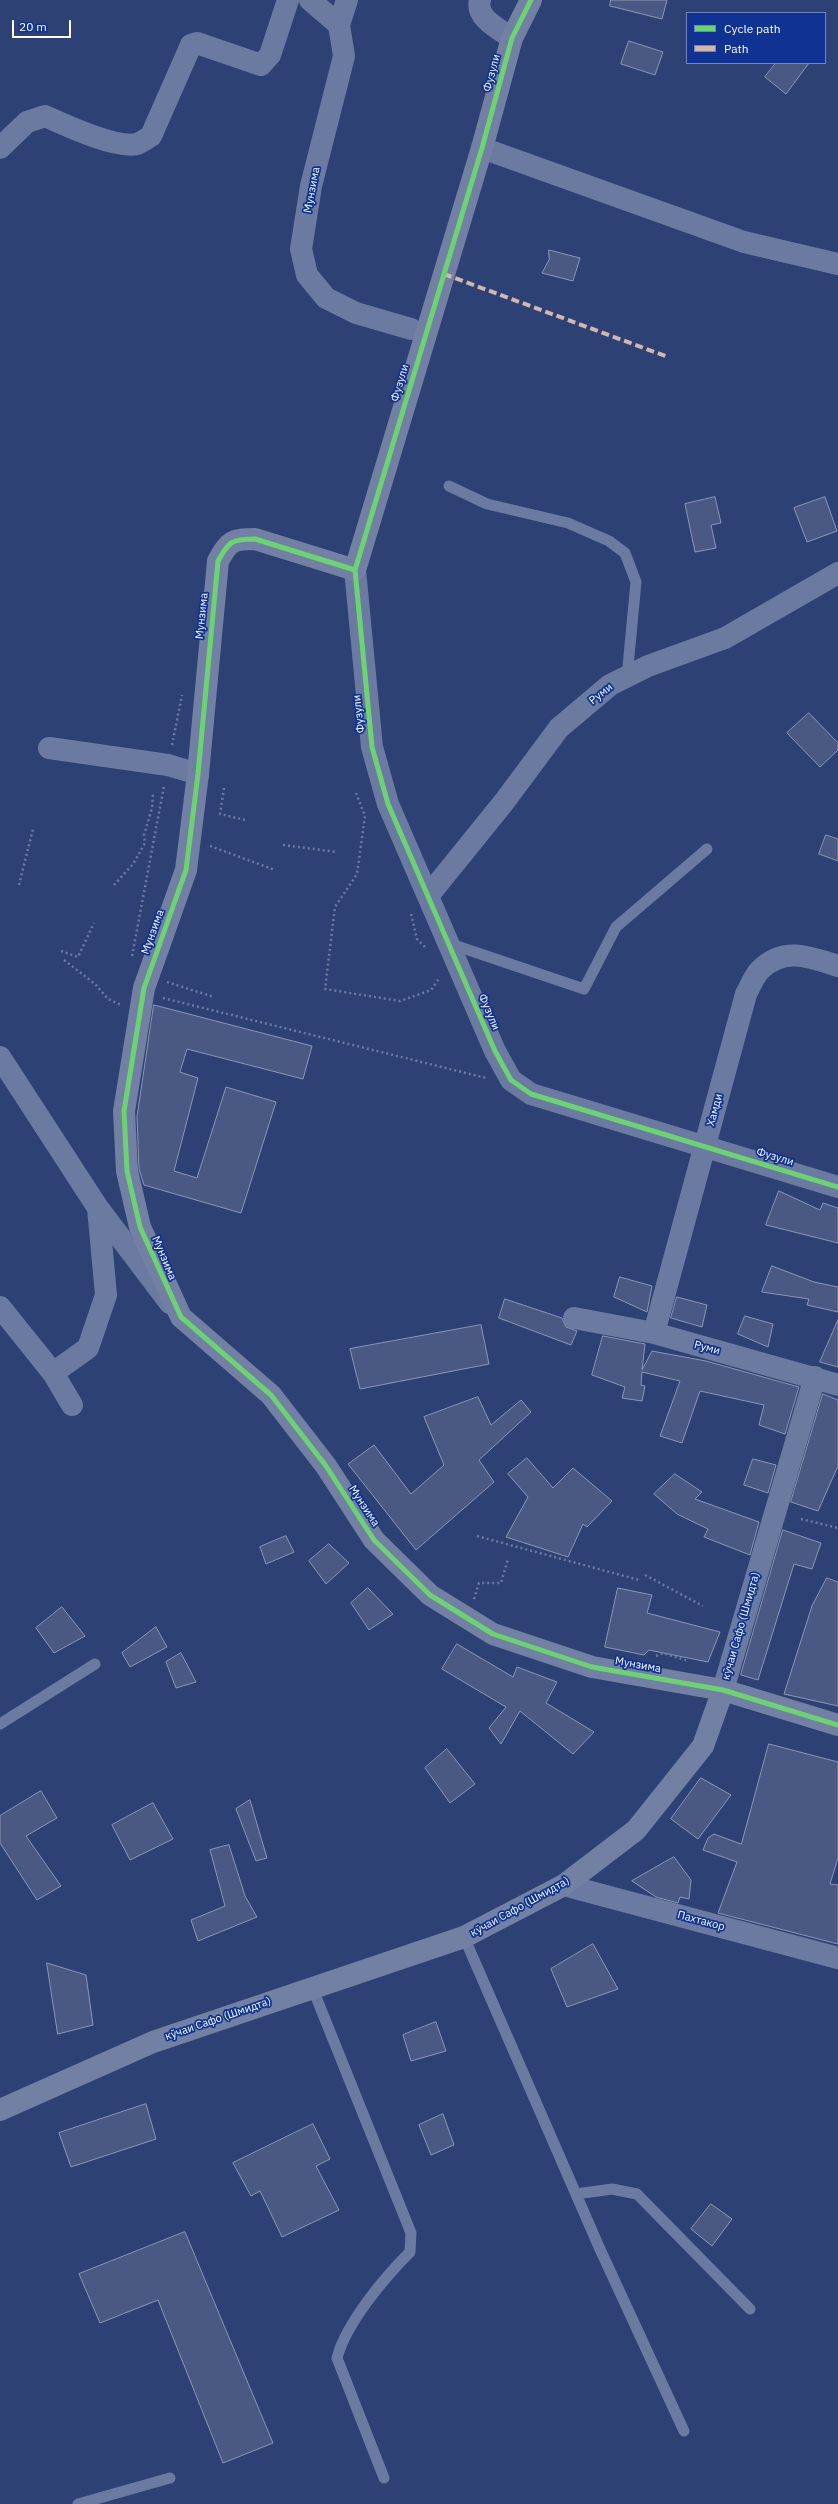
<!DOCTYPE html>
<html>
<head>
<meta charset="utf-8">
<style>
	body { margin:0 }
	#map { position:relative; width:838px; height:2504px; overflow:hidden; background:#2e4175; font-family:"IBM Plex Sans",sans-serif }
	canvas { display:block }
	.legend { position:absolute; left:686px; top:12px; width:140px; height:52px; box-sizing:border-box; background:#103393; border:1px solid #7085be; margin:0; padding:5px 7px; list-style:none; font-size:12px; color:#fff }
	.legend li { display:flex; align-items:center; gap:8px; height:20px }
	.legend b { width:20px; border:1px solid #7085be }
	.scale { position:absolute; left:12px; top:20px; width:59px; height:18px; box-sizing:border-box; border:2px solid #fff; border-top:0; padding-left:5px; font-size:12px; line-height:14px; white-space:nowrap; color:#fff; -webkit-text-stroke:3px #103393; paint-order:stroke }
</style>
</head>
<body>
<div id="map">
<canvas width="838" height="2504"></canvas>
<ul class="legend">
<li><b style="height:5px;background:#6cd273"></b>Cycle path</li>
<li><b style="height:5px;background:#d1b7ad"></b>Path</li>
</ul>
<div class="scale">20 m</div>
</div>
<script>
const ctx = document.querySelector('canvas').getContext('2d');
ctx.lineJoin = 'round';
function paint(path, color) { ctx.fillStyle = color; ctx.fill(path, 'evenodd'); }
function trace(path, color, width, dash) { ctx.strokeStyle = color; ctx.lineWidth = width; ctx.lineCap = dash ? 'butt' : 'round'; ctx.setLineDash(dash || []); ctx.stroke(path); }
function write(font, color, halo, rows, align = 'center') {
  ctx.font = font + ' "IBM Plex Sans",sans-serif'; ctx.lineWidth = 3.5; ctx.setLineDash([]); ctx.textBaseline = 'middle'; ctx.strokeStyle = halo; ctx.fillStyle = color; for (const [text, x, y, turn = 0] of rows) {
    ctx.save(); ctx.translate(x, y); ctx.rotate((+turn || 0) * Math.PI / 180); ctx.textAlign = isNaN(turn) ? turn : align; if (halo) ctx.strokeText(text, 0, 0); ctx.fillText(text, 0, 0); ctx.restore();
  }
}
const building = new Path2D(`
	M611,0H667L662,19L610,6Z
	M629,41L663,52L655,75L621,64Z
	M776,63H809L786,94L765,77Z
	M549,250L580,258L573,281L542,273L549,260Z
	M715,497L721,523L711,525L716,548L695,552L685,504Z
	M825,497L837,531L807,542L794,508Z
	M809,713L838,743V750L820,767L787,733Z
	M826,835L838,839V861L819,854Z
	M154,1005L312,1046L303,1079L187,1049L180,1072L198,1078L174,1171L197,1178L226,1087L276,1102L241,1213L144,1185L139,1169L137,1117Z
	M779,1191L820,1210L823,1203L838,1208V1243L766,1225Z
	M772,1266L814,1282L838,1287V1312L807,1305L809,1299L762,1292Z
	M620,1277L652,1286L647,1312L614,1297Z
	M677,1297L707,1305L702,1327L671,1318Z
	M505,1299L562,1318L566,1327L577,1331L571,1345L499,1318Z
	M745,1316L773,1324L768,1347L738,1334Z
	M838,1320V1367L820,1362Z
	M481,1325L489,1364L360,1389L350,1349Z
	M603,1336L645,1344L642,1370L652,1351L706,1361L799,1387L785,1434L759,1425L764,1405L700,1391L682,1443L660,1436L680,1381L642,1372L641,1385L645,1386L642,1401L622,1398L625,1387L592,1375Z
	M823,1394L838,1400V1466L818,1511L791,1502Z
	M478,1397L491,1425L521,1400L531,1412L479,1460L494,1482L416,1550L348,1464L374,1445L411,1494L444,1465L424,1417Z
	M527,1458L553,1488L573,1468L612,1501L587,1527L583,1524L568,1557L506,1537L528,1497L508,1474Z
	M753,1459L776,1465L768,1493L744,1485Z
	M675,1474L702,1492L695,1499L759,1522L750,1555L704,1537L708,1529L677,1514L654,1494Z
	M783,1530L821,1543L812,1569L794,1564L758,1680L741,1675Z
	M286,1536L294,1552L266,1564L260,1547Z
	M329,1544L349,1563L326,1584L309,1561Z
	M827,1578L838,1582V1706L784,1694L812,1606Z
	M368,1588L393,1614L369,1630L351,1603Z
	M618,1588L652,1595L647,1613L720,1632L708,1662L649,1650L644,1655L605,1647Z
	M62,1607L85,1636L54,1653L36,1628Z
	M156,1627L167,1647L130,1667L122,1653Z
	M457,1644L513,1677L517,1667L557,1682L546,1703L594,1732L573,1754L520,1711L501,1744L489,1728L506,1707L442,1669Z
	M181,1653L196,1682L176,1688L166,1662Z
	M769,1744L838,1762V1858L830,1884L838,1885V1944L718,1913L737,1862L703,1850L708,1838L714,1834L741,1844Z
	M447,1749L475,1784L450,1803L425,1768Z
	M701,1778L731,1795L698,1839L671,1819Z
	M41,1791L57,1818L26,1836L61,1886L37,1900L0,1843V1816Z
	M250,1800L267,1858L256,1861L236,1809Z
	M153,1803L173,1839L130,1860L112,1825Z
	M229,1845L245,1896L257,1917L198,1941L191,1920L225,1906L210,1850Z
	M674,1857L691,1880L689,1899L680,1897L678,1903L656,1897L632,1881Z
	M593,1944L618,1989L567,2007L551,1969Z
	M47,1963L86,1975L93,2025L58,2034Z
	M436,2022L446,2051L411,2061L403,2035Z
	M146,2104L156,2139L71,2167L59,2133Z
	M443,2114L454,2145L431,2155L419,2125Z
	M313,2124L330,2159L316,2166L339,2210L282,2237L260,2191L251,2196L233,2163Z
	M711,2204L732,2219L712,2246L691,2229Z
	M185,2232L273,2443L223,2463L158,2300L100,2323L79,2274Z`);
paint(building, '#4a5983');
trace(building, '#8b97b6', 1);
trace(new Path2D(`
	M172,745L182,695
	M224,788L220,814L245,820
	M356,793L365,816L357,874L335,907L325,989L400,1001L431,990L440,977
	M283,845L337,852
	M210,846L275,870
	M19,885L33,829
	M114,885L133,864L145,843L144,835L152,808L153,793
	M411,914L417,939L427,949
	M61,951L78,957L94,923
	M132,956L164,786
	M64,960L95,984L108,999L121,1005
	M167,982L214,997
	M163,998L486,1078
	M801,1519L838,1528
	M477,1536L639,1580
	M645,1575L703,1606
	M474,1599L479,1583H501L508,1559
	M656,1656L663,1653L688,1661`), '#6b7aa0', 2.5, [2, 3]);
trace(new Path2D(`
	M449,486L487,504L568,523L609,541L625,553L636,582L627,677
	M448,943L584,989L616,927L707,849
	M0,1724L95,1664
	M464,1937L599,2247L684,2431
	M312,1987L411,2233L410,2252C385,2277 346,2323 337,2358L384,2478
	M576,2194L612,2189L637,2194L750,2309
	M78,2504L170,2478`), '#6b7aa0', 11);
trace(new Path2D(`
	M310,0L339,25L344,56L311,186L301,249L307,275L326,298L356,313L411,329
	M480,0C475,18 499,29 512,38
	M339,25L347,0
	M0,148L27,122L45,116C65,125 116,149 137,144C142,142 147,138 151,136L191,45L197,43L261,65L270,55L288,0
	M482,148L744,242L838,264
	M355,570L372,747L388,804L495,1051L511,1080L531,1094L838,1187
	M49,748L168,765L198,774
	M428,896L504,802L559,728L610,685L648,666L725,638L838,573
	M0,1057L98,1208L170,1303
	M0,1307L53,1373L72,1405
	M574,1318L654,1333L838,1385
	M654,1333L746,994C750,987 754,976 760,970C784,946 810,957 838,966
	M53,1373L88,1348L106,1295L98,1208
	M723,1690L815,1377
	M564,1885L838,1958`), '#6b7aa0', 22);
trace(new Path2D(`
	M531,0L512,38L482,148L355,570L255,539C232,539 229,541 218,561L198,774L186,870L144,988L124,1111L127,1171L140,1227L181,1317L271,1395L326,1466L374,1540L430,1595L493,1634L592,1667L723,1690L838,1725
	M0,2110L153,2042L464,1937L564,1885L636,1830L703,1746L723,1690`), '#7280a4', 22);
trace(new Path2D(`
	M444,274L668,357`), '#d1b7ad', 4, [8, 4]);
trace(new Path2D(`
	M531,0L512,38L482,148L355,570L372,747L388,804L495,1051L511,1080L531,1094L838,1187
	M355,570L255,539C232,539 229,541 218,561L198,774L186,870L144,988L124,1111L127,1171L140,1227L181,1317L271,1395L326,1466L374,1540L430,1595L493,1634L592,1667L723,1690L838,1725`), '#6cd273', 5);
write('11px', '#fff', '#103393', [
	["Фузули",492,73,-75],
	["Мунзима",312,190,-79],
	["Фузули",400,383,-73],
	["Мунзима",202,616,-84],
	["Руми",601,694,-38],
	["Фузули",359,714,-96],
	["Мунзима",153,932,-70],
	["Фузули",489,1012,67],
	["Хамди",715,1110,-75],
	["Фузули",775,1157,17],
	["Мунзима",164,1258,67],
	["Руми",707,1348,15],
	["Мунзима",364,1506,57],
	["кӯчаи Сафо (Шмидта)",741,1626,-74],
	["Мунзима",638,1665,10],
	["кӯчаи Сафо (Шмидта)",520,1907,-29],
	["Пахтакор",701,1921,15],
	["кӯчаи Сафо (Шмидта)",218,2019,-19]
]);
</script>
</body>
</html>
